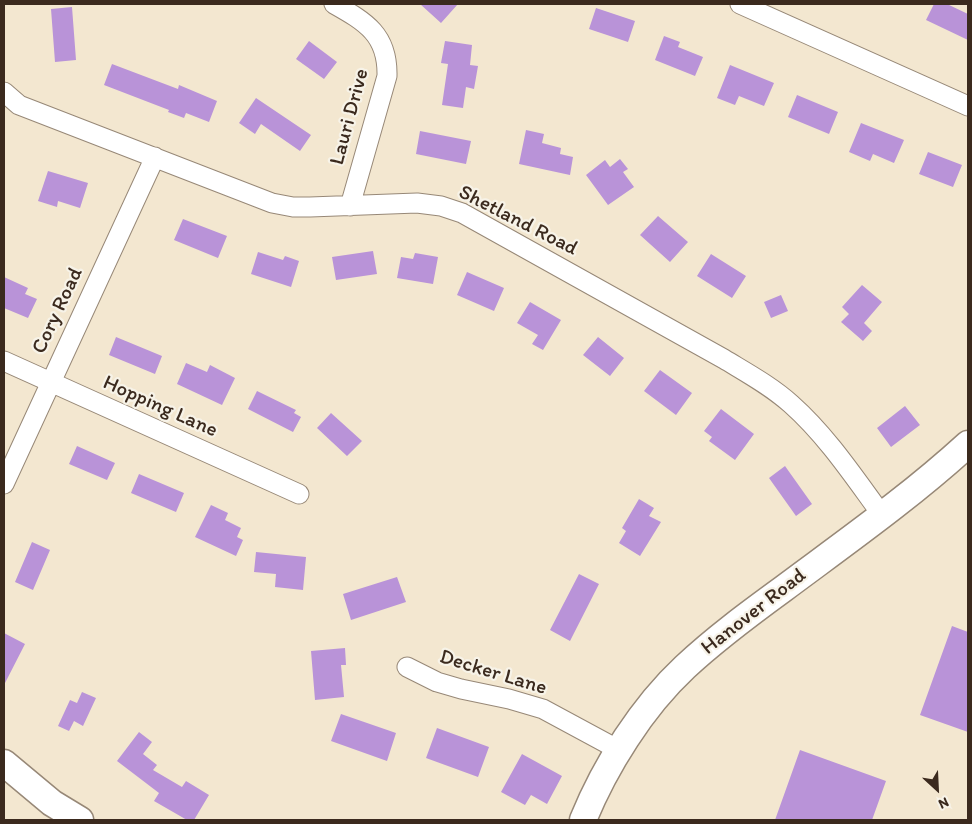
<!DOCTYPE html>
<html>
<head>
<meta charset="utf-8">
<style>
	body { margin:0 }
	#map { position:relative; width:972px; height:824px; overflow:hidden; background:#f3e7d0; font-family:Itim,sans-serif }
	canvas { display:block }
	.frame { position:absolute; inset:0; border:5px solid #3b2a1e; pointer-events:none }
	.north { position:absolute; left:912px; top:764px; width:50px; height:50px; -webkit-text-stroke:4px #f7f3e8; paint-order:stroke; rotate:155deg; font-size:14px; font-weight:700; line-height:20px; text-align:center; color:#3b2a1e }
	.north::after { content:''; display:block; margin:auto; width:18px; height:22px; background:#3b2a1e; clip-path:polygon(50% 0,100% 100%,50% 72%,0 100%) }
</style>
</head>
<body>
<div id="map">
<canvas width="972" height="824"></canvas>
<div class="frame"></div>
<div class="north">N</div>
</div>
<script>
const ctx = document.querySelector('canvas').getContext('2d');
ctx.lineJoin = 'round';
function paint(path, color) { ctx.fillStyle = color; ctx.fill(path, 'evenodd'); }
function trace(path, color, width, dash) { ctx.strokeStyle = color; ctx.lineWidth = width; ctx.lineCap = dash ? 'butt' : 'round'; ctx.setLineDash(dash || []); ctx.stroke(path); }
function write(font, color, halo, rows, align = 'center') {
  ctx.font = font + ' Itim,sans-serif'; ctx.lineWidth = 4.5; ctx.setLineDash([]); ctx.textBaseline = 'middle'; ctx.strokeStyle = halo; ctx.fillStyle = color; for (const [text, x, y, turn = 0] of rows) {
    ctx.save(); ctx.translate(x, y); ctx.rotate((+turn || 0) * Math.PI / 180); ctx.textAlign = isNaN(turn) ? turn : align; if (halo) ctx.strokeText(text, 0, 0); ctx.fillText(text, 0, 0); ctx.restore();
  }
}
paint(new Path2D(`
	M420,4H458L441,23Z
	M934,4H947L968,14V40L926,20Z
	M72,7L76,60L55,62L51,9Z
	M596,8L635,21L628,42L589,29Z
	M664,36L680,42L678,47L703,57L695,76L655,60Z
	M309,41L337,62L324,79L296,59Z
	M445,41L472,45L470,65L478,66L474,89L466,87L463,108L442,105L448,64L441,63Z
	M112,64L178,89L179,85L217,101L209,122L186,113L184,118L168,112L169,110L104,85Z
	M730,65L774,83L764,106L739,96L735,105L717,98Z
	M797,95L838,112L829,134L788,117Z
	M256,98L311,135L300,151L261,124L255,134L239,123Z
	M861,123L904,140L894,163L873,154L870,161L849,152Z
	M526,130L544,134L542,143L561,148L560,154L573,157L570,175L519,164Z
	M420,131L471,141L466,164L416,154Z
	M928,152L962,165L953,187L919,174Z
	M620,159L628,169L623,172L634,187L608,205L586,175L605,160L610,167Z
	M48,171L88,183L80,208L58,201L57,207L38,201Z
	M658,216L688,242L670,262L640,235Z
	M183,219L227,236L218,258L174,240Z
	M373,251L377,274L336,280L332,257Z
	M258,252L283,260L285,256L299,261L291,287L251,274Z
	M415,253L438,257L433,284L397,278L401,257L413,259Z
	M711,254L746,276L732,298L697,276Z
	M467,272L504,288L494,311L457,295Z
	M4,277L28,288L25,294L37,299L28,318L4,308Z
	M862,285L882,302L864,323L872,331L863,341L841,322L849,314L842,307Z
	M781,295L788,311L771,318L764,302Z
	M530,302L561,320L543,350L532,344L538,335L517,323Z
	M116,337L162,356L155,374L109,355Z
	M598,337L624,358L610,376L583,355Z
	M186,363L207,372L210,365L235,378L222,405L177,384Z
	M660,370L692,393L676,415L644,391Z
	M257,391L296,410L294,413L301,417L293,432L248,409Z
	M905,406L920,425L891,447L877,428Z
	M721,409L754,434L735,460L709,441L712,437L704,431Z
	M331,413L362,441L347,456L317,428Z
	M77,446L115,463L107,480L69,464Z
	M785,466L812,504L796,516L769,478Z
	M139,474L184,493L176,512L131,493Z
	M639,499L654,508L649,516L661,522L640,556L619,543L626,531L622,528Z
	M211,505L228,513L225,520L241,528L237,537L243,540L236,556L195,537Z
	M32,542L50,550L33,590L15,582Z
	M256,552L306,557L303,590L275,587L276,574L254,572Z
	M579,574L599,584L570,641L550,630Z
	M397,577L406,602L351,620L343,594Z
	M952,626L968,632V732L920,715Z
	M4,633L25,644L4,685Z
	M345,648L346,665H341L344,697L315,700L311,651Z
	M82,692L96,698L83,726L74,721L69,731L58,726L70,700L77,703Z
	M341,714L396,733L387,761L331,741Z
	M437,728L489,747L478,777L426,758Z
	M139,732L152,742L143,754L157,765L153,770L182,787L186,781L209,795L194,820H187L154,801L159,793L117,761Z
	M800,750L886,781L872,820H775Z
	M522,754L562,776L547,804L531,795L525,805L501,792Z`), '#b993d8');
const street = new Path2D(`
	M334,4C366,22 388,35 387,76L350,206
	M740,4L968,106
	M4,92L19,105L272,203L293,207H310L417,203L441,206L462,213L724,359C747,373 771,386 791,404C827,436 854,477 882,515
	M4,361L299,494
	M4,484L155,157
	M407,667L437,682L461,689L509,699L543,709L619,750`);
const secondary = new Path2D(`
	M4,763L52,803L80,820
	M583,820C605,766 642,707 685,667C716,638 750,613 783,589C846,542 910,497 968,444`);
trace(street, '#978877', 21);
trace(secondary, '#978877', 29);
trace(street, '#fff', 19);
trace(secondary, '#fff', 26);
write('21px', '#3b2a1e', '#f7f3e8', [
	["Lauri Drive",350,117,-75],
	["Shetland Road",518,221,27],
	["Cory Road",58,311,-65],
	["Hopping Lane",160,407,24],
	["Hanover Road",754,612,-38],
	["Decker Lane",493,673,17]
]);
</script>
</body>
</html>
